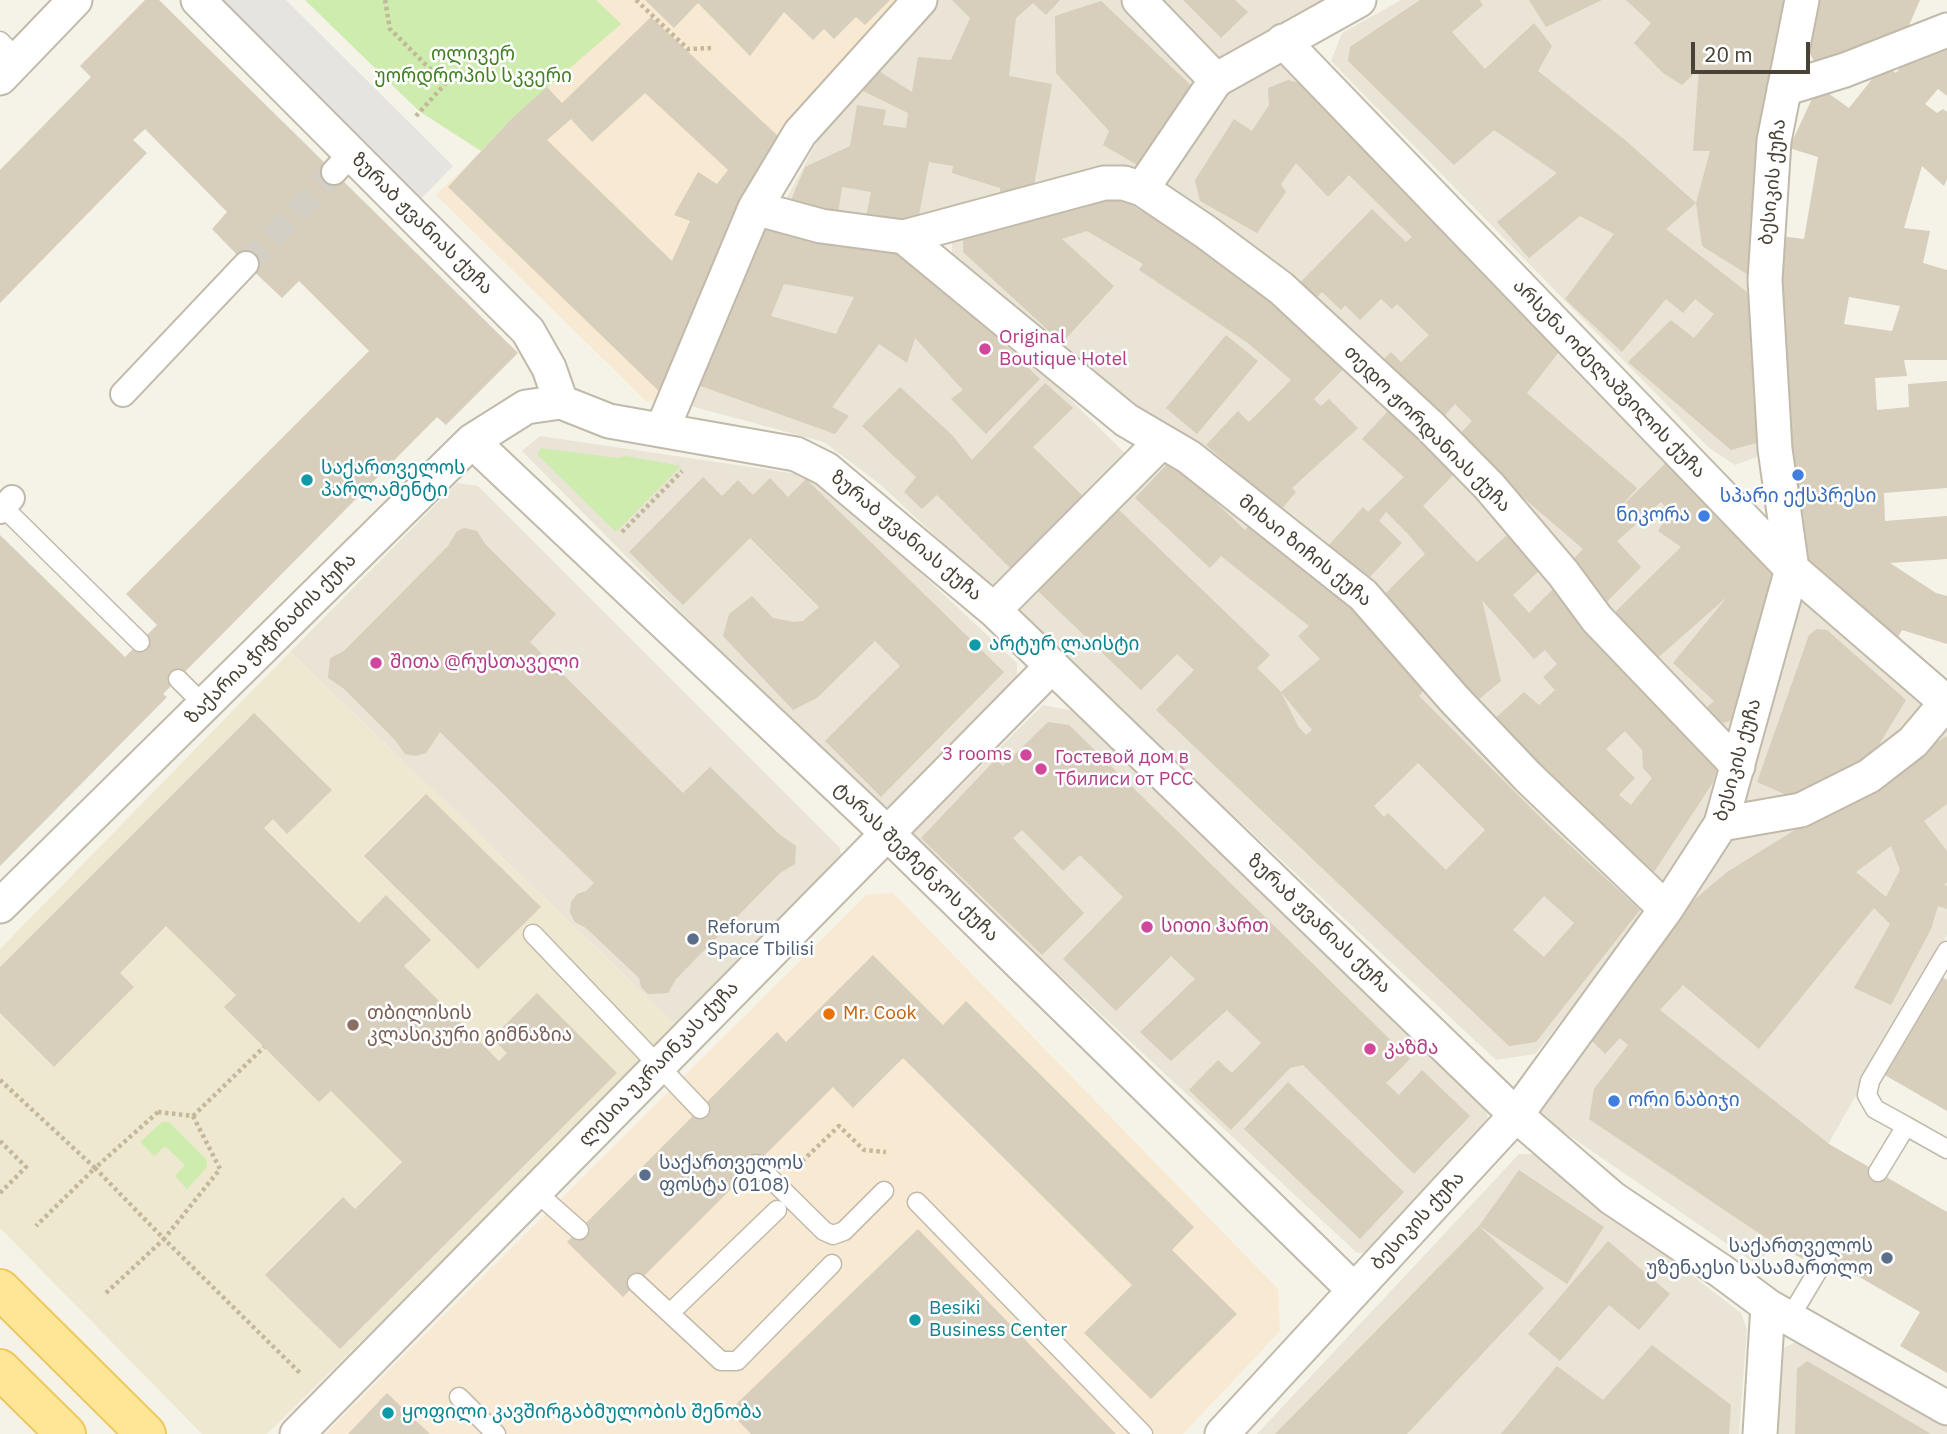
<!DOCTYPE html>
<html>
<head>
<meta charset="utf-8">
<style>
	body { margin:0 }
	#map { position:relative; width:1947px; height:1434px; overflow:hidden; background:#f5f2e8; font-family:"IBM Plex Sans",sans-serif }
	canvas { display:block }
	.scale { position:absolute; left:1691px; top:42px; width:119px; height:32px; box-sizing:border-box; border:4px solid #494236; border-top:0; padding-left:9px; font-size:21px; line-height:24px; white-space:nowrap; color:#494236; -webkit-text-stroke:5px #fff; paint-order:stroke }
</style>
</head>
<body>
<div id="map">
<canvas width="1947" height="1434"></canvas>
<div class="scale">20 m</div>
</div>
<script>
const ctx = document.querySelector('canvas').getContext('2d');
ctx.lineJoin = 'round';
function paint(path, color) { ctx.fillStyle = color; ctx.fill(path, 'evenodd'); }
function trace(path, color, width, dash) { ctx.strokeStyle = color; ctx.lineWidth = width; ctx.lineCap = dash ? 'butt' : 'round'; ctx.setLineDash(dash || []); ctx.stroke(path); }
function write(font, color, halo, rows, align = 'center') {
  ctx.font = font + ' "IBM Plex Sans","Noto Sans Georgian",sans-serif'; ctx.lineWidth = 5; ctx.setLineDash([]); ctx.textBaseline = 'middle'; ctx.strokeStyle = halo; ctx.fillStyle = color; for (const [text, x, y, turn = 0] of rows) {
    ctx.save(); ctx.translate(x, y); ctx.rotate((+turn || 0) * Math.PI / 180); ctx.textAlign = isNaN(turn) ? turn : align; if (halo) ctx.strokeText(text, 0, 0); ctx.fillText(text, 0, 0); ctx.restore();
  }
}
paint(new Path2D(`
	M927,0H1120L1203,87L1135,179L904,230L779,212L849,83Z
	M1165,0H1342L1225,63Z
	M1401,0H1793L1765,454L1735,465L1709,448L1331,61L1342,33Z
	M1284,58L1786,565L1741,734L1719,736L1604,616L1162,189L1236,84Z
	M1107,186L1227,254L1462,468L1729,776L1669,881L1654,885L1158,428L952,259V239Z
	M758,215L970,301L1129,457L994,591L881,485L824,442L691,406L685,392Z
	M540,436L818,477L1017,663V678L892,805L876,809L522,451Z
	M1173,454L1369,615L1650,909L1535,1054L1496,1060L1018,615L1014,605L1154,459Z
	M457,483L478,486L840,848L842,866L680,1029L290,652Z
	M1794,590L1947,721V935L1759,1266L1541,1116L1542,1097L1727,831Z
	M1043,705L1074,711L1486,1109L1490,1127L1375,1252L1357,1253L910,836Z
	M1519,1154H1534L1741,1313L1747,1329L1739,1434H1257Z
	M1803,1339L1947,1421V1434H1778L1783,1348Z`), '#e9e4d5');
paint(new Path2D(`
	M596,0H908L796,122L670,398L647,402L436,195L547,87Z
	M893,893L1278,1289L1280,1331L1183,1434H325L866,895Z`), '#f8ead2');
paint(new Path2D(`
	M290,652L680,1029L267,1434H202L0,1228V949Z`), '#efe8d1');
paint(new Path2D(`
	M305,0H596L621,24L511,119L481,151L419,111Z
	M541,448L617,458L626,456L681,466L616,532L537,454Z
	M162,1122H169L206,1159L207,1167L187,1189L175,1176L185,1165L165,1146L154,1156L140,1142Z`), '#cdecae');
paint(new Path2D(`
	M211,0H286L453,166L415,205Z`), '#e6e4e0');
paint(new Path2D(`
	M145,0H159L518,353L446,425L437,417L163,694L167,697L0,866V535L125,657L157,625L126,594L369,351L299,281L282,298L246,264L212,229L227,212L145,129L133,140L147,153L0,303V170L91,77L80,66Z
	M645,0H890L865,25L856,17L834,39L824,29L813,40L784,12L750,56L698,3L674,28Z
	M952,0H1060L1046,15L1033,3L1016,18L1009,76L1052,84L1033,191L1000,199V188L952,173L953,166L929,162L917,226L866,217L871,192L842,187L837,220L788,207L805,167L850,146L857,105L886,110L883,125L906,128L908,113L853,86L871,66L912,92L918,57L951,60L970,18Z
	M1183,0H1235L1248,12L1221,38Z
	M1420,0H1480L1483,5L1452,32L1485,69L1534,23L1552,46L1538,71L1625,140L1696,203L1666,229L1752,296L1760,442L1731,450L1628,362L1671,320L1694,338L1714,314L1695,299L1683,313L1666,299L1622,352L1565,299L1614,234L1580,216L1529,258L1497,222L1557,173L1494,130L1454,165L1348,61L1350,47Z
	M1529,0H1602L1546,27Z
	M1626,0H1786L1775,41L1770,155L1755,279L1702,246L1696,203L1710,151H1693L1699,69L1682,85L1663,73L1634,43L1651,23Z
	M1815,0H1920L1907,30L1815,63L1800,35Z
	M1101,1L1195,89L1139,166L1103,145L1109,131L1056,73L1055,16Z
	M651,17L780,138L664,396L448,187L511,119L547,87L562,103ZM645,93L728,170L717,184L698,172L674,215L690,221L672,261L547,140L571,119L592,142Z
	M1947,38V96L1938,89L1925,104L1937,113L1943,109L1947,112V179L1944,186L1922,166L1904,228L1930,231L1923,263L1947,270V360H1904L1907,376L1875,378L1877,410L1909,407L1908,384L1947,381V488L1884,493L1885,521L1947,516V559L1890,563L1936,593L1947,596V644L1902,630L1897,639L1799,570L1779,236L1804,239L1818,157L1789,148L1818,86L1849,108L1884,64L1896,73L1904,62ZM1849,297L1900,306L1892,331L1844,324Z
	M1288,80L1309,85L1562,348L1527,393L1637,488L1617,511L1674,455L1786,571L1744,717L1723,723L1705,709L1714,701L1673,663L1727,597L1653,662L1612,615L1681,547L1658,531L1670,512L1661,502L1617,541L1641,567L1602,607L1569,564L1583,549L1455,439L1472,421L1455,404L1438,423L1378,365L1391,352L1401,362L1429,335L1397,304L1392,309L1381,299L1360,320L1345,305L1341,310L1322,292L1306,307L1291,292L1372,209L1406,242L1412,237L1349,175L1328,197L1296,163L1281,184L1286,192L1257,233L1200,201L1195,180L1234,119L1252,131L1269,105L1268,88Z
	M1107,190L1218,257L1348,364L1314,399L1321,406L1329,399L1358,428L1292,488L1296,492L1281,510L1206,445L1238,411L1249,422L1291,380L1248,343L1139,270L1143,264L1087,231L1062,239L1114,286L1062,343L963,252V236Z
	M763,218L883,238L978,319L1040,379L986,434L951,399L963,390L915,338L907,363L879,344L832,407L849,416L835,434L695,384ZM784,284L854,297L836,334L771,316Z
	M1226,335L1258,361L1197,434L1166,408Z
	M1045,383L1073,408L1033,447L1083,496L1012,570L937,495L922,509L904,492L916,477L862,426L900,387L952,435L972,460Z
	M1391,408L1457,471L1423,506L1477,562L1507,535L1540,570L1513,595L1529,613L1554,588L1720,760L1712,784L1654,872L1490,723L1524,692L1539,705L1555,690L1543,677L1557,664L1545,650L1534,659L1482,600L1501,681L1478,700L1383,596L1425,554L1407,533L1386,512L1379,521L1402,543L1366,581L1328,546L1363,507L1368,512L1404,477L1362,439ZM1625,731L1642,750L1643,768L1652,778L1631,805L1619,795L1635,778L1606,749Z
	M1171,460L1245,530L1251,523L1318,577L1371,628L1425,689L1419,696L1550,827L1640,910L1536,1042L1509,1046L1156,710L1194,670L1177,654L1141,690L1038,591L1118,509L1270,655L1257,668L1281,692L1298,726L1306,735L1312,730L1281,692L1320,659L1298,636L1309,626L1221,556L1210,568L1135,498ZM1418,763L1485,830L1446,870L1388,813L1384,817L1374,806ZM1544,896L1574,923L1544,957L1513,930Z
	M703,477L722,496L738,480L753,495L770,478L788,497L806,479L1004,672L881,797L825,741L900,666L875,641L817,698L793,710L723,636L729,614L752,596L773,618L794,622L803,621L819,607L750,538L683,605L629,552Z
	M464,528L477,531L486,545L556,614L530,642L683,793L710,767L780,835L796,846L795,864L780,873L676,979L668,993L648,994L641,987L639,978L586,928L575,922L570,913L571,902L577,894L586,891L594,883L440,732L426,753L416,756L405,754L395,740L343,688L328,678L330,658L344,651L448,546L457,531Z
	M1817,629L1827,630L1906,700L1865,768L1803,802L1757,782L1809,635Z
	M254,713L332,790L287,834L273,819L264,828L359,923L386,895L431,940L404,966L499,1061L507,1053L492,1038L537,993L617,1073L340,1349L265,1275L343,1197L355,1209L402,1162L331,1091L319,1102L224,1007L236,995L166,926L120,973L134,987L54,1067L0,1013V967Z
	M1048,722L1069,725L1410,1059L1386,1083L1399,1095L1422,1070L1470,1116L1414,1174L1303,1065L1290,1068L1231,1130L1189,1090L1218,1060L1232,1073L1261,1043L1227,1010L1171,1061L1140,1032L1195,979L1171,956L1116,1011L1063,959L1123,897L1080,855L1063,871L1022,830L1013,838L1084,913L1042,955L921,838L996,759L1003,766Z
	M1947,736V804L1924,821L1947,851V882L1944,885L1947,886V909L1938,906L1931,929L1891,1005L1854,988L1890,924L1874,908L1759,1049L1683,985L1660,1010L1829,1144L1947,1212V1373L1900,1346L1920,1312L1809,1248L1803,1259L1772,1242L1589,1119L1594,1089L1628,1045L1620,1038L1605,1054L1587,1036L1675,916L1727,872ZM1891,846L1900,870L1886,897L1856,872Z
	M426,794L541,907L478,969L364,856Z
	M873,955L943,1025L966,1001L1194,1227L1172,1250L1237,1314L1151,1399L1084,1333L1132,1285L903,1058L853,1108L833,1087L623,1297L567,1242L777,1032L786,1042Z
	M1940,976L1947,980V1111L1883,1074Z
	M1288,1082L1404,1192L1360,1239L1244,1129Z
	M1519,1170L1604,1227L1567,1284L1479,1226Z
	M1479,1226L1544,1288L1407,1434H1275Z
	M918,1229L1116,1434H751L729,1411Z
	M1608,1241L1670,1294L1639,1330L1609,1305L1560,1361L1528,1334Z
	M1652,1345L1731,1405L1729,1434H1501L1557,1366L1603,1400Z
	M1807,1361L1874,1400L1931,1434H1795L1797,1369Z
	M387,1393L430,1434H348Z`), '#d7cebc');
trace(new Path2D(`
	M246,264L334,172`), '#d3cfc4', 24, [24, 12]);
const service = new Path2D(`
	M0,41L18,59
	M0,504L140,642
	M178,679L204,705
	M533,934L700,1109
	M1906,1126L1947,1149
	M756,1164L824,1231L833,1235L844,1231L884,1191
	M1878,1172L1906,1126L1875,1109L1867,1095L1870,1081L1947,951
	M535,1191L579,1230
	M917,1202L1143,1434
	M637,1283L721,1361H737L832,1264
	M671,1312L777,1210
	M1789,1319L1826,1257
	M459,1397L496,1434`);
const pedestrian = new Path2D(`
	M334,172L352,153
	M123,394L246,264
	M0,511L12,498`);
const minor = new Path2D(`
	M198,0L528,331L549,368L561,402
	M1139,0L1216,80
	M1283,41L1792,569L1947,703
	M0,78L75,0
	M1784,89L1845,70L1947,30
	M1142,189L1216,80L1359,0
	M755,208L821,226L904,237L1104,183H1124L1142,189L1206,232L1281,288L1430,426L1489,486L1563,573L1597,619L1738,766
	M904,237L1126,420L1189,457L1363,595L1454,699L1528,777L1666,909
	M662,430L755,208L800,133L920,0
	M472,441L886,832L1354,1290
	M994,610L1162,441
	M1721,824L1801,810L1869,776L1913,742L1946,703
	M0,906L472,441L526,407L561,402L609,421L796,454L826,469L994,610L1516,1115L1612,1198L1721,1271L1768,1306L1947,1408
	M297,1434L1052,666
	M1222,1434L1516,1115L1666,909L1721,824L1792,569L1775,449L1765,280L1774,141L1802,0
	M1760,1434L1768,1306`);
const primary = new Path2D(`
	M0,1289L146,1434
	M0,1369L66,1434`);
trace(service, '#c1baaa', 21);
trace(pedestrian, '#c1baaa', 28);
trace(minor, '#c1baaa', 37);
trace(primary, '#ecc85f', 42);
trace(new Path2D(`
	M385,0L390,29L445,84L416,116
	M636,0L688,49L713,48
	M622,532L682,471
	M0,1080L95,1168L36,1226
	M158,1112L193,1116L220,1169L164,1239L95,1168Z
	M193,1116L264,1047
	M0,1141L26,1167L0,1193
	M797,1166L839,1126L864,1150L886,1152
	M106,1293L164,1239L302,1375`), '#c4b79a', 4.5, [3.5, 3.5]);
trace(service, '#fff', 18);
trace(pedestrian, '#fff', 24);
trace(minor, '#fff', 33);
trace(primary, '#ffe697', 38);
for (const [x, y, r, color] of [
	[985,349,7,"#d1479c"],
	[1798,475,7,"#3f7fe0"],
	[307,480,7,"#0f9aa8"],
	[1704,516,7,"#3f7fe0"],
	[975,645,7,"#0f9aa8"],
	[376,663,7,"#d1479c"],
	[1026,755,7,"#d1479c"],
	[1041,769,7,"#d1479c"],
	[1147,927,7,"#d1479c"],
	[693,939,7,"#5c6f8a"],
	[829,1014,7,"#e8710a"],
	[353,1025,7,"#8d6e63"],
	[1370,1049,7,"#d1479c"],
	[1614,1101,7,"#3f7fe0"],
	[645,1175,7,"#5c6f8a"],
	[1887,1258,7,"#5c6f8a"],
	[915,1320,7,"#0f9aa8"],
	[388,1413,7,"#0f9aa8"]
]) { const dot = new Path2D(); dot.arc(x, y, r, 0, 2 * Math.PI); ctx.fillStyle = color; ctx.fill(dot); trace(dot, '#fff', 2.5); }
write('19px', '#437f25', '#fff', [
	["ოლივერ",473,55],
	["უორდროპის სკვერი",473,77]
]);
write('19px', '#494236', '#fff', [
	["ბესიკის ქუჩა",1773,182,-84],
	["ზურაბ ჟვანიას ქუჩა",422,224,45],
	["არსენა ოძელაშვილის ქუჩა",1609,379,46],
	["თედო ჟორდანიას ქუჩა",1427,429,45],
	["ზურაბ ჟვანიას ქუჩა",906,536,40],
	["მიხაი ზიჩის ქუჩა",1305,551,39],
	["ზაქარია ჭიჭინაძის ქუჩა",271,639,-45],
	["ბესიკის ქუჩა",1738,760,-74],
	["ტარას შევჩენკოს ქუჩა",916,862,44],
	["ზურაბ ჟვანიას ქუჩა",1319,924,44],
	["ლესია უკრაინკას ქუჩა",659,1064,-46],
	["ბესიკის ქუჩა",1418,1221,-47]
]);
write('19px', '#b23c85', '#fff', [
	["Original",999,338],
	["Boutique Hotel",999,360],
	["შითა @რუსთაველი",390,663],
	["3 rooms",1012,755,"right"],
	["Гостевой дом в",1055,758],
	["Тбилиси от РСС",1055,780],
	["სითი ჰართ",1161,927],
	["კაზმა",1384,1049]
], 'left');
write('19px', '#0d838f', '#fff', [
	["საქართველოს",321,469],
	["პარლამენტი",321,491],
	["არტურ ლაისტი",989,645],
	["Besiki",929,1309],
	["Business Center",929,1331],
	["ყოფილი კავშირგაბმულობის შენობა",402,1413]
], 'left');
write('19px', '#366cbe', '#fff', [
	["სპარი ექსპრესი",1798,497],
	["ნიკორა",1690,516,"right"],
	["ორი ნაბიჯი",1628,1101,"left"]
]);
write('19px', '#4e5e75', '#fff', [
	["Reforum",707,928],
	["Space Tbilisi",707,950],
	["საქართველოს",659,1164],
	["ფოსტა (0108)",659,1186],
	["საქართველოს",1873,1247,"right"],
	["უზენაესი სასამართლო",1873,1269,"right"]
], 'left');
write('19px', '#785e54', '#fff', [
	["თბილისის",367,1014],
	["კლასიკური გიმნაზია",367,1036]
], 'left');
write('19px', '#c56008', '#fff', [
	["Mr. Cook",843,1014]
], 'left');
</script>
</body>
</html>
